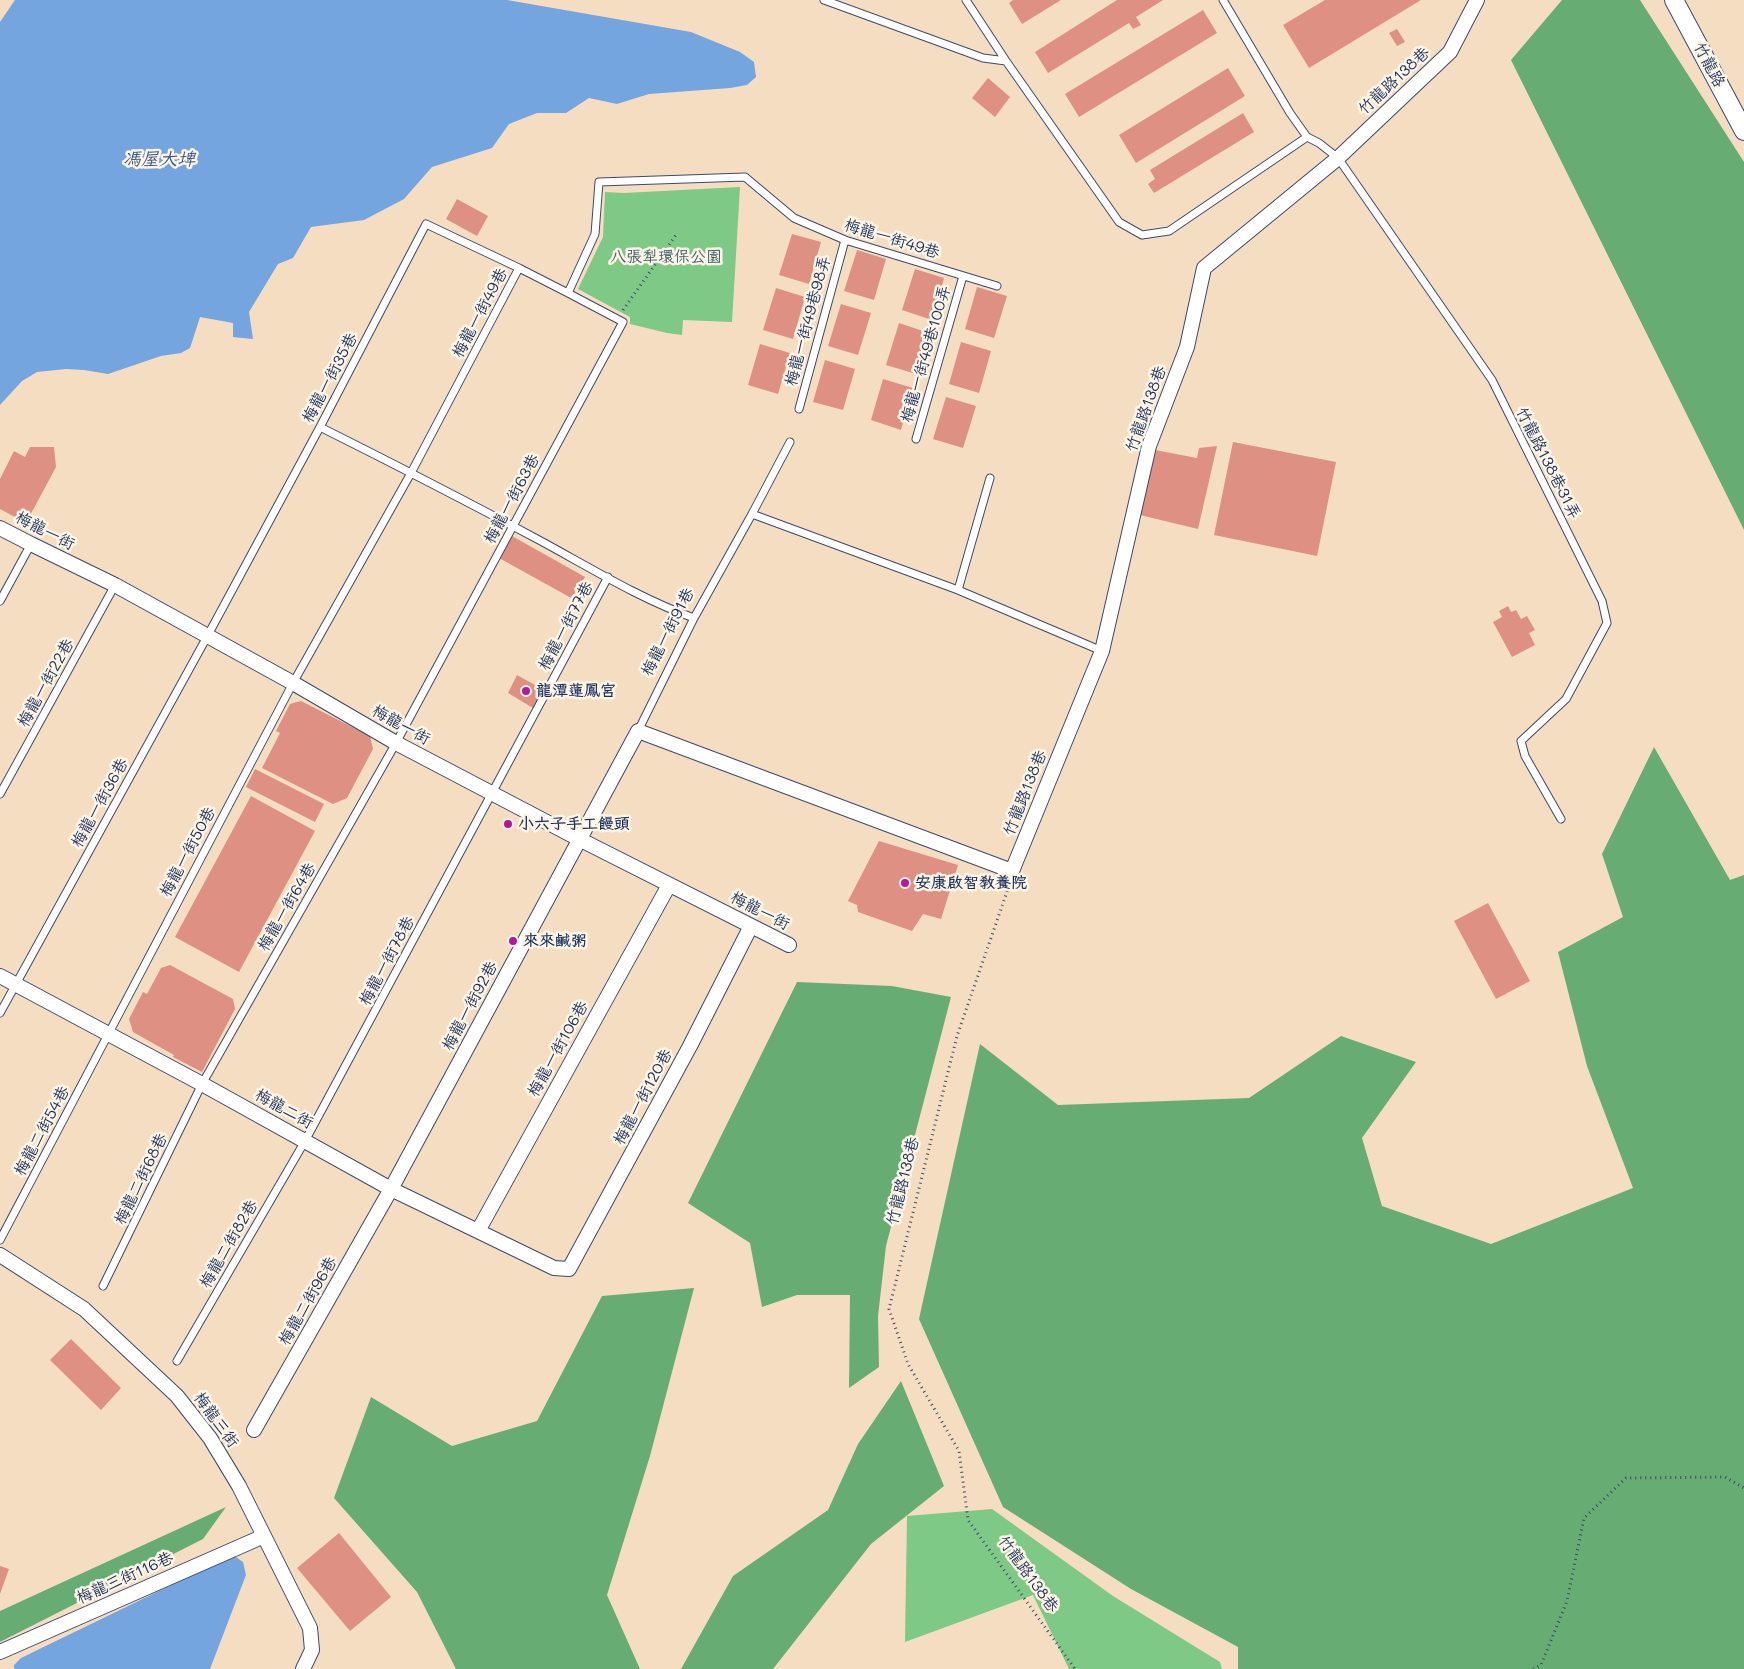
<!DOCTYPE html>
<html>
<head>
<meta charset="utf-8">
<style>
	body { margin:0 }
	canvas { display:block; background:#f5ddc1 }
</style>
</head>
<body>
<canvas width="1744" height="1669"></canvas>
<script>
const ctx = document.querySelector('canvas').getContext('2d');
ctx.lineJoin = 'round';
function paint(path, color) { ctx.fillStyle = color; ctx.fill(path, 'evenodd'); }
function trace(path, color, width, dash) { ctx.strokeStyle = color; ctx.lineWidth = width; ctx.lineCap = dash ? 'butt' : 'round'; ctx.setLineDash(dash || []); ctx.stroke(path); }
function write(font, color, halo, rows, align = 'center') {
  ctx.font = font + ' Mali,"LXGW WenKai TC",sans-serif'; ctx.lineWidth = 5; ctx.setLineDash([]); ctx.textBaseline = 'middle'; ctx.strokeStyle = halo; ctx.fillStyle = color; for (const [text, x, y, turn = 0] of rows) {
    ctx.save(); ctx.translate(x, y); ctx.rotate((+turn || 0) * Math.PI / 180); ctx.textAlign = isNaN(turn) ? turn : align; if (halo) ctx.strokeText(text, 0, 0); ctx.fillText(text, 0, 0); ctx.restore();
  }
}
paint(new Path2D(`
	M740,187L732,322L683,320L682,335L667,333L630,324V317L578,289L603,237L605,192L624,193Z
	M992,1509L1113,1596L1220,1662L1222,1669H1069L1033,1595L905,1642L907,1516Z`), '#7fc986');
paint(new Path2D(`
	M1562,0H1640L1744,162V530L1511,60Z
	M1654,747L1730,880L1744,875V1669H1238V1647L1131,1589L1003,1507L919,1319L980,1044L1058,1105L1249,1098L1341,1036L1416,1062L1362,1138L1382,1206L1491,1244L1633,1188L1587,1066L1558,952L1623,917L1602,854Z
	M797,982L892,986L951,997L886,1246L878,1316L879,1367L849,1388L850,1295H797L762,1307L750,1243L688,1203Z
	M694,1288L650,1456L607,1595L640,1669H456L417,1592L334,1498L371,1397L452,1446L537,1421L602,1296Z
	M901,1381L944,1486L871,1544L773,1669H681L733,1576L828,1510L858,1444Z
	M226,1507L203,1539L0,1642V1611Z`), '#67ad73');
paint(new Path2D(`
	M15,0H507L691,32L740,52L754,62L756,77L747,85L730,88L649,94L617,104L589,98L566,113H537L509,124L492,148L432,167L404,199L364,220L311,227L293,258L278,264L249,312L253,339L233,337V323L200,317L190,348L181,353L161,356L108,374L84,370L66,369L37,372L22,381L0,405V22Z
	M233,1555L243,1562L246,1575L210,1669H14V1665L21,1658Z`), '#74a5df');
paint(new Path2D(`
	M1013,0H1061L1022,24L1009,3Z
	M1117,0H1163L1136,17L1141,25L1133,29L1129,23L1048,73L1035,52Z
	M1325,0H1421L1309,68L1283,25Z
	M1203,10L1217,33L1079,117L1065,94Z
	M1397,29L1405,42L1397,46L1389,33Z
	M1228,68L1245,96L1136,163L1119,135Z
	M988,78L1010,97L995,117L972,98Z
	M1243,113L1254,132L1154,193L1148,184L1155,179L1150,170Z
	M457,199L488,216L477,236L446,219Z
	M792,234L821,242L809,284L779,275Z
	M857,250L886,259L874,300L844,291Z
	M915,269L944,278L932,320L902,310Z
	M977,287L1007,296L994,338L965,329Z
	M776,288L805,297L793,339L763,330Z
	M841,304L871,313L858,355L828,346Z
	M899,323L929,333L916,374L886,365Z
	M961,342L991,351L979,393L949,384Z
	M760,344L790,353L778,394L748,385Z
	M825,360L855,369L843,410L813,402Z
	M883,379L913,388L901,430L871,420Z
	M946,397L976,406L963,448L933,439Z
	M1233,442L1336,462L1317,556L1214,535Z
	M1217,446L1198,529L1140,515L1155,450L1197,458L1199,448Z
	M30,447H54L56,467L26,523L0,509V479L14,451L25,457Z
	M512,536L585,577L573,599L499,558Z
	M1508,606L1511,612L1516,610L1521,619L1527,616L1535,630L1529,633L1535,645L1512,657L1493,622L1502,617L1499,611Z
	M517,675L544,690L533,708L508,693Z
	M301,701L370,736L373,749L347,798L333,804L262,768L280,733L276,731L290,704Z
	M255,769L324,804L315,822L246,787Z
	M251,796L315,831L239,972L175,937Z
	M879,841L958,865L941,919L923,914L912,931L858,912L857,905L848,901Z
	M1488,903L1530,981L1496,999L1454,921Z
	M170,965L233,999L235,1009L202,1072L173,1057L174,1055L133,1032L129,1019L143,992L147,994L161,968Z
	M71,1339L121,1388L101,1410L50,1360Z
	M339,1533L391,1597L350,1631L297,1568Z
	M0,1566L9,1569L0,1594Z`), '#de9083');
const service = new Path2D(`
	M824,0L983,58L1006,61L1119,222L1142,235L1169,231L1307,137L1290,113L1223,0
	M966,0L1006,61
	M1307,137L1319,143L1338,158L1492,380L1602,601L1607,623L1566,699L1521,741L1525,756L1561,819
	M799,409L845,240
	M320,427C394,464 466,501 539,540C589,567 640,599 694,618
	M916,439L963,276
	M752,514L958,590L1102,651
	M958,590L990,478
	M0,601L31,544
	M638,731L694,618L752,514L790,442
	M0,794L115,585
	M0,1013L208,635L320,427L426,224L519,268
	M0,1240L293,683L411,473L519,268L568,293L595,234L599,182L745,177L794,218L845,240L997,286
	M103,1286L202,1084L396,743L623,322L568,293
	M177,1361L305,1141L608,577`);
const minor = new Path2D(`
	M0,528L31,544L115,585L293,683L396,743L579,839L789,945
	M0,976L202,1084L391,1189L554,1268L569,1269L690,1046L751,926
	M478,1231L669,885
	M0,1255L84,1309L177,1396L210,1438L239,1486L310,1628L312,1650L303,1669
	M254,1430L391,1189L638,731L1012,871L1102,651L1149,446L1187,347L1204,268L1338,158L1450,52L1477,0
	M0,1652L264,1536`);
const tertiary = new Path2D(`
	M1674,0L1744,131`);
trace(service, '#3c496d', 9);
trace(minor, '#3c496d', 16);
trace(tertiary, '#3c496d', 20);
trace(new Path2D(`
	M623,310L676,235
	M1009,886L957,1036L889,1309L908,1364L959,1451L968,1520L1075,1669
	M1533,1669L1541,1665L1567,1601L1584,1518L1626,1478L1725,1477L1744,1488`), '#3c496d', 3, [1, 4]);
trace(service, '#fff', 7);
trace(minor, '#fff', 14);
trace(tertiary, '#fff', 18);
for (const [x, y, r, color] of [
	[526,691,5,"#b5179e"],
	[508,824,5,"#b5179e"],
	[905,883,5,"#b5179e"],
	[513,941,5,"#b5179e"]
]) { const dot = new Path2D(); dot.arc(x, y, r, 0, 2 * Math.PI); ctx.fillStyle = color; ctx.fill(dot); trace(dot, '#fcf5e5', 2); }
write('16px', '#1b2f5e', '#fcf5e5', [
	["竹龍路",1709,65,62],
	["竹龍路138巷",1394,81,-43],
	["梅龍一街49巷",892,239,17],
	["梅龍一街49巷",480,313,-62],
	["梅龍一街49巷98弄",808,321,-75],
	["梅龍一街49巷100弄",926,354,-74],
	["梅龍一街35巷",330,378,-62],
	["竹龍路138巷",1146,409,-70],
	["竹龍路138巷31弄",1548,463,63],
	["梅龍一街63巷",512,499,-62],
	["梅龍一街",45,531,27],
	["梅龍一街77巷",566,626,-62],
	["梅龍一街91巷",668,632,-63],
	["梅龍一街22巷",46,683,-61],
	["梅龍一街",401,725,29],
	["竹龍路138巷",1025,793,-68],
	["梅龍一街36巷",100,803,-61],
	["梅龍一街50巷",188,852,-62],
	["梅龍一街64巷",287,907,-60],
	["梅龍一街",760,911,27],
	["梅龍一街78巷",387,961,-62],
	["梅龍一街92巷",470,1006,-62],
	["梅龍一街106巷",558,1049,-61],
	["梅龍一街120巷",643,1097,-62],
	["梅龍二街",284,1109,29],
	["梅龍二街54巷",42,1131,-62],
	["梅龍二街68巷",141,1179,-64],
	["竹龍路138巷",903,1181,-76],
	["梅龍二街82巷",229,1244,-60],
	["梅龍二街96巷",308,1301,-60],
	["梅龍三街",216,1420,54],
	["竹龍路138巷",1028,1574,54],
	["梅龍三街116巷",125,1578,-24]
]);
write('16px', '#395d6a', '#fcf5e5', [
	["八張犁環保公園",666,257]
]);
write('bold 16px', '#1b2f5e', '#fcf5e5', [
	["龍潭蓮鳳宮",536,691],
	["小六子手工饅頭",518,824],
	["安康啟智教養院",915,883],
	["來來鹹粥",523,941]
], 'left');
write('italic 18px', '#3a588b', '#fcf5e5', [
	["馮屋大埤",159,159]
]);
</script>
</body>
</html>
